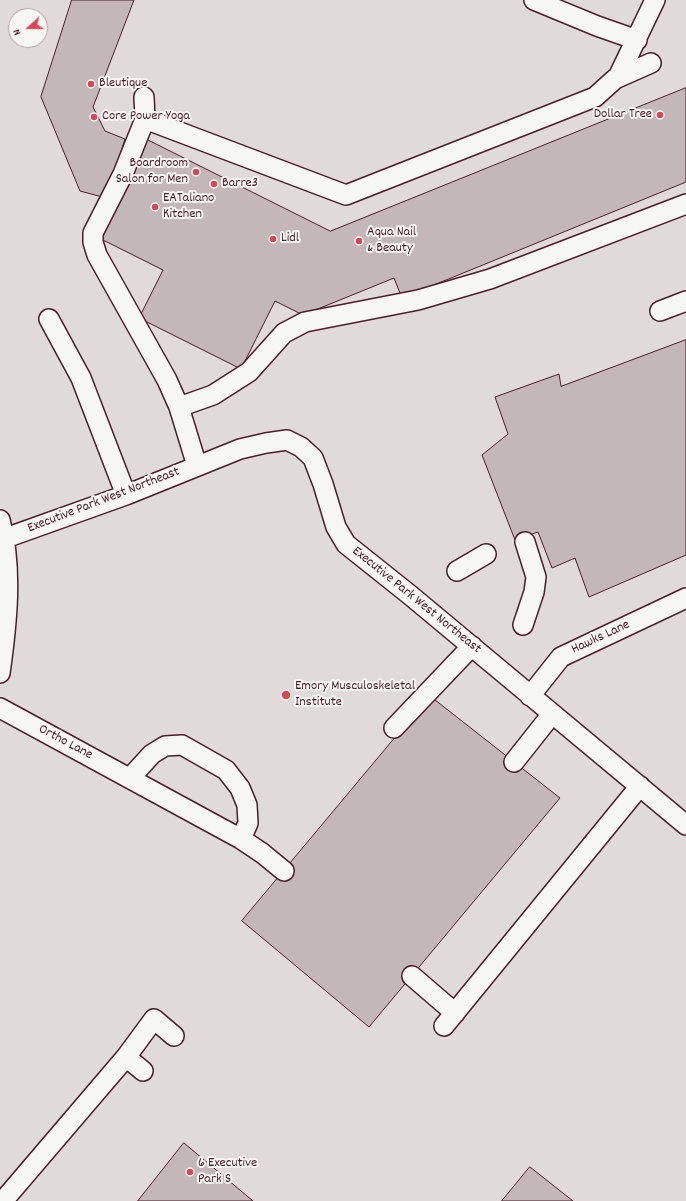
<!DOCTYPE html>
<html>
<head>
<meta charset="utf-8">
<style>
	body { margin:0 }
	#map { position:relative; width:686px; height:1201px; overflow:hidden; background:#ece9e6; font-family:Dekko,sans-serif }
	canvas { display:block }
	.north { position:absolute; left:8px; top:8px; width:40px; height:40px; box-sizing:border-box; background:#f6f6f2; border:1px solid #b1a0a2; border-radius:50%; rotate:249deg; font-size:11px; font-weight:700; line-height:16px; text-align:center; color:#4a1f2b }
	.north::after { content:''; display:block; margin:auto; width:14px; height:18px; background:#d1495b; clip-path:polygon(50% 0,100% 100%,50% 72%,0 100%) }
</style>
</head>
<body>
<div id="map">
<canvas width="686" height="1201"></canvas>
<div class="north">N</div>
</div>
<script>
const ctx = document.querySelector('canvas').getContext('2d');
ctx.lineJoin = 'round';
function paint(path, color) { ctx.fillStyle = color; ctx.fill(path, 'evenodd'); }
function trace(path, color, width, dash) { ctx.strokeStyle = color; ctx.lineWidth = width; ctx.lineCap = dash ? 'butt' : 'round'; ctx.setLineDash(dash || []); ctx.stroke(path); }
function write(font, color, halo, rows, align = 'center') {
  ctx.font = font + ' Dekko,sans-serif'; ctx.lineWidth = 4; ctx.setLineDash([]); ctx.textBaseline = 'middle'; ctx.strokeStyle = halo; ctx.fillStyle = color; for (const [text, x, y, turn = 0] of rows) {
    ctx.save(); ctx.translate(x, y); ctx.rotate((+turn || 0) * Math.PI / 180); ctx.textAlign = isNaN(turn) ? turn : align; if (halo) ctx.strokeText(text, 0, 0); ctx.fillText(text, 0, 0); ctx.restore();
  }
}
paint(new Path2D(`
	M0,0H686V1201H0ZM16,16H40V40H16Z`), '#e0dad8');
const building = new Path2D(`
	M72,0H134L93,107L105,131L125,139L106,198L80,191L41,97Z
	M686,88V182L402,298L394,278L303,315L275,301L241,369L139,318L163,270L97,237L146,139L330,231Z
	M686,340V555L589,597L575,558L552,568L538,532L515,540L482,455L508,434L495,397L559,374L561,386Z
	M430,696L560,798L369,1027L242,921Z
	M184,1143L253,1201H138Z
	M530,1167L573,1201H502Z`);
paint(building, '#c4b7b7');
trace(building, '#4a1f2b', 1);
const minor = new Path2D(`
	M534,0L597,26L637,40
	M618,77L655,0
	M144,97L145,119L346,195L595,97L615,79L651,63
	M145,119L123,174L93,233V242L97,255L167,380L179,407L197,466
	M660,311L686,301
	M49,319L81,378L126,495
	M179,407L213,395L249,372L284,333L305,322L418,300L490,279L686,204
	M0,520C13,568 7,624 0,673
	M0,540L126,495L240,449L266,443L287,440L301,447L313,458L323,484L336,527L346,544L410,595L686,825
	M457,571L486,554
	M523,625L534,592L536,577L525,542
	M530,696L561,657L686,598
	M0,708L241,839L262,853L284,871
	M394,728L472,646
	M514,762L552,714
	M130,778L152,754L165,746L182,745L226,770L240,788L247,805L248,823L241,839
	M412,976L455,1013
	M444,1026L640,786
	M126,1057L143,1071
	M3,1201L126,1057L154,1019L174,1036`);
trace(minor, '#4a1f2b', 22);
trace(minor, '#f6f6f2', 19);
for (const [x, y, r, color] of [
	[91,84,4,"#d1495b"],
	[660,115,4,"#d1495b"],
	[94,117,4,"#d1495b"],
	[196,172,4,"#d1495b"],
	[214,184,4,"#d1495b"],
	[155,207,4,"#d1495b"],
	[273,239,4,"#d1495b"],
	[359,241,4,"#d1495b"],
	[286,695,5,"#d1495b"],
	[190,1172,4,"#d1495b"]
]) { const dot = new Path2D(); dot.arc(x, y, r, 0, 2 * Math.PI); ctx.fillStyle = color; ctx.fill(dot); trace(dot, '#f6f6f2', 1.5); }
write('14px', '#4a1f2b', '#f6f6f2', [
	["Bleutique",99,84],
	["Dollar Tree",652,115,"right"],
	["Core Power Yoga",102,117],
	["Boardroom",188,164,"right"],
	["Salon for Men",188,180,"right"],
	["Barre3",222,184],
	["EATaliano",163,199],
	["Kitchen",163,215],
	["Aqua Nail",367,233],
	["& Beauty",367,249],
	["Lidl",281,239],
	["Emory Musculoskeletal",295,687],
	["Institute",295,703],
	["6 Executive",198,1164],
	["Park S",198,1180]
], 'left');
write('14px', '#4a1f2b', '#f6f6f2', [
	["Executive Park West Northeast",104,501,-21],
	["Executive Park West Northeast",416,601,39],
	["Hawks Lane",601,638,-25],
	["Ortho Lane",65,743,28]
]);
</script>
</body>
</html>
